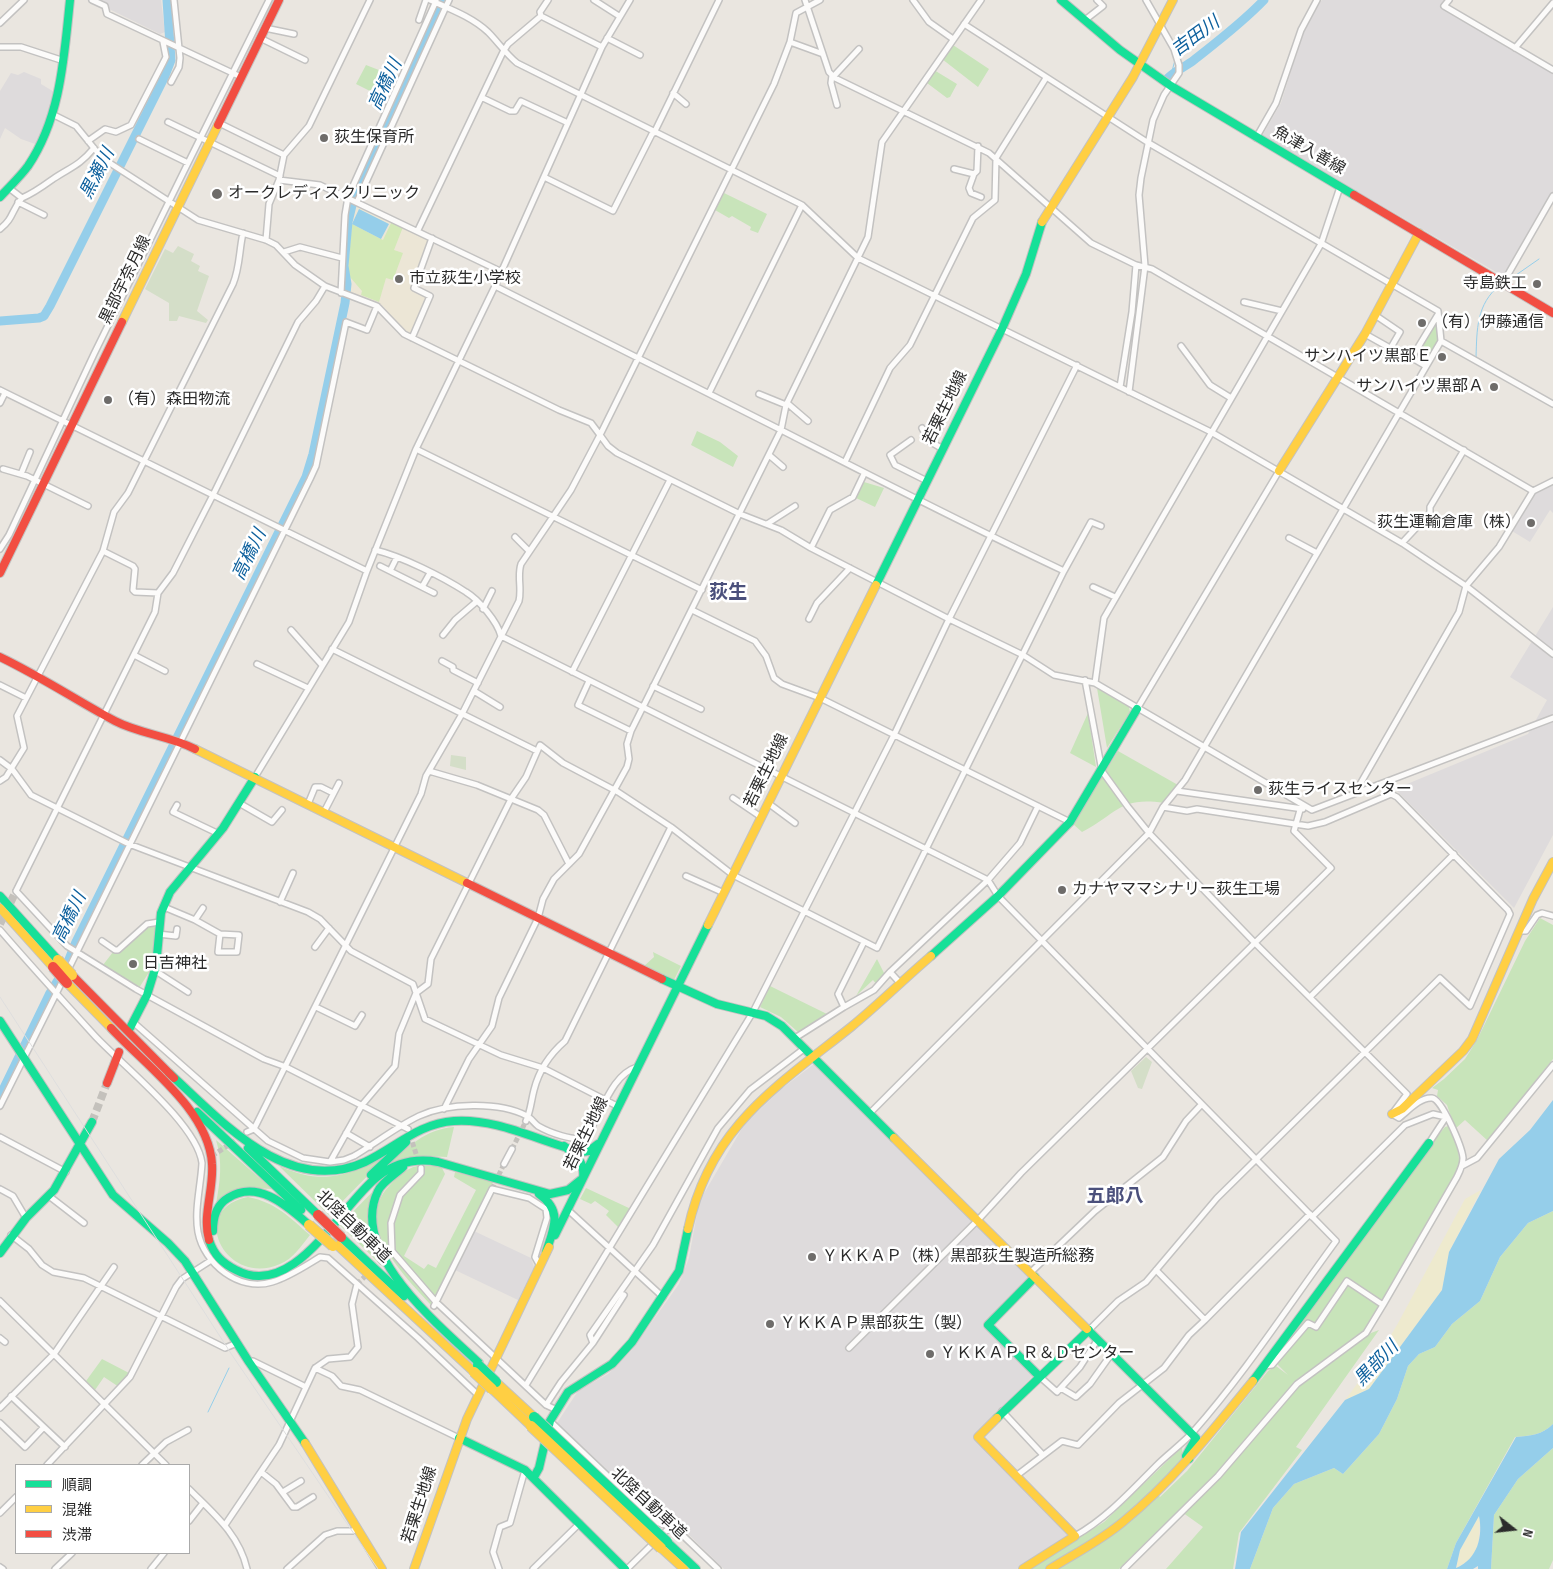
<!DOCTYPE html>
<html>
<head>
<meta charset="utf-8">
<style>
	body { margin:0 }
	#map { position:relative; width:1553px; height:1569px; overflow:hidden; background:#eae6e0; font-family:"Sofia Sans Condensed","Noto Sans JP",sans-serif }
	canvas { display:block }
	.legend { position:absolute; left:15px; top:1464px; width:175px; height:90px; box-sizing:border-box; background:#fff; border:1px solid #aaa; margin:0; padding:6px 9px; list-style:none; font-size:15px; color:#2b2b2b }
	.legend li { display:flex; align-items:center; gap:10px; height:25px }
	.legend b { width:25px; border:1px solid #aaa }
	.north { position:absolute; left:1488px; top:1504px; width:50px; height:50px; -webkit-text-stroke:4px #fff; paint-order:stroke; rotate:106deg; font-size:14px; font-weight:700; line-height:20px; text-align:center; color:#2b2b2b }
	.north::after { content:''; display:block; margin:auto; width:18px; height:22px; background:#2b2b2b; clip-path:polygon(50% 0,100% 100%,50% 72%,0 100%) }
</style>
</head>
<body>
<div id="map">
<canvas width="1553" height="1569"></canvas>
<ul class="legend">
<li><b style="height:6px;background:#16e098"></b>順調</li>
<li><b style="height:6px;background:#ffcf43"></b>混雑</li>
<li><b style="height:6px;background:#f24e42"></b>渋滞</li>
</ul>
<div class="north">N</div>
</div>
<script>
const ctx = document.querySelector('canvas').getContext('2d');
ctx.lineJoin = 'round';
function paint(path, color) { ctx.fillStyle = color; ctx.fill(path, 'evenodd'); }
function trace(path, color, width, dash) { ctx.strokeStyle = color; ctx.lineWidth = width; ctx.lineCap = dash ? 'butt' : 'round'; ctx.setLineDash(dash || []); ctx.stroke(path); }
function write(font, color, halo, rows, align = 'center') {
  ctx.font = font + ' "Sofia Sans Condensed","Noto Sans JP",sans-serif'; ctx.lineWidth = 5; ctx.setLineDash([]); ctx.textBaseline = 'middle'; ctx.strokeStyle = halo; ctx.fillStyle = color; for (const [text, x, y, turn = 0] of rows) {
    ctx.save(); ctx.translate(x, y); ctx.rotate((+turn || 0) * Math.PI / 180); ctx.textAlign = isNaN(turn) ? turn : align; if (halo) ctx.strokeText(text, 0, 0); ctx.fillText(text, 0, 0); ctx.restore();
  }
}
paint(new Path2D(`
	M98,0H161L165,32L160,34L109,9L106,3Z
	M1322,0H1445L1441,8L1553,74V193L1503,276L1262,136L1281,103L1302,36L1312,14Z
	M24,72L41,79V84L56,93L38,145L21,139L5,128L0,139V91L11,73L18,75Z
	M1553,483V513L1550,510L1530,542L1512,531L1536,490Z
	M1553,607V835L1514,908L1395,789L1528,734L1547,700L1510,677Z
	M814,1064L1029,1278L984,1325L1034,1375L973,1437L1069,1536L1017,1569H724L673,1519L658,1517L557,1423L578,1391L608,1374L631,1351L679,1284L689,1258L699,1202L744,1125L780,1090Z
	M474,1231L531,1258L534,1267L518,1300L455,1270Z`), '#dedbdc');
paint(new Path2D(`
	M355,203L429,239L412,288L426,296L411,334L399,326L382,305L349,293L348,271L351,220Z`), '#ece6d6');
paint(new Path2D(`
	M953,45L989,69L978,87L942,59Z
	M366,65L384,72L374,93L356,84Z
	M934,70L957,84L950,97L947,98L927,83Z
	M724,193L767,214L758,233L750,230L751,227L732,216L729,218L715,210Z
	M1435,323L1439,339L1425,362L1417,358V354Z
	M697,431L720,442L738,456L733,467L691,445Z
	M864,482L884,488L875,507L856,498Z
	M1097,688L1129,707L1130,712L1107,748Z
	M1088,713L1096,767L1070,753Z
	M1118,751L1178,785L1164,803C1119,796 1116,815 1082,832L1073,824Z
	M1540,918L1553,925V1059L1488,1141L1465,1120L1455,1129L1447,1105L1437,1096L1438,1090L1432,1088L1444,1079L1465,1059L1477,1040L1525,941Z
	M156,921L153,966L139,988L103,965L113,952L144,922Z
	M653,952L681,966L673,982L643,967L654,957Z
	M877,959L885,975L877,985L873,980L856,996Z
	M770,986L827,1014L799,1033L781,1017L760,1007Z
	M1448,1126L1457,1142L1460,1166L1374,1319L1363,1334L1297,1382L1301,1385L1371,1333L1379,1330L1296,1447L1302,1450L1239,1533L1233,1569H1166L1203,1527L1179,1510L1119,1569H1029L1104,1522L1182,1447L1183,1459L1154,1490L1160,1497L1187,1471L1268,1371L1276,1366L1288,1375L1274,1361L1434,1140L1445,1127Z
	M454,1127L447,1157L424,1156L387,1166C407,1147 426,1129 454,1127Z
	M216,1140L272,1189C248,1188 232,1184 216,1204C220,1182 223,1162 216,1140Z
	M392,1151L329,1215L279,1166C326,1187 350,1175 392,1151Z
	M417,1166H441L445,1174L404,1256L424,1269L428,1264L436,1268L476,1190L454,1177L455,1172L493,1182L431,1305C406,1277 352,1226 389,1186C397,1177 405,1169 417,1166Z
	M386,1178L375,1194L373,1242L383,1267L340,1225Z
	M586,1188L631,1209L619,1228L606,1215L609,1211L595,1201L591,1204L580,1199Z
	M248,1197C277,1203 289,1217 310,1235C301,1246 293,1259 280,1264C226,1288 186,1209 248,1197Z
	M1553,1211V1424C1542,1435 1530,1436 1515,1437L1456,1543L1447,1569H1250L1273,1508L1294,1484L1334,1468L1343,1474L1379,1434L1397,1399L1408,1366L1419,1354L1435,1347L1452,1324L1480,1301L1500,1257L1528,1223Z
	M102,1359L129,1373L119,1387L104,1377L95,1390L86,1381Z
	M1553,1448V1560L1549,1569H1491L1494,1515L1518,1479Z`), '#c8e4ba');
paint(new Path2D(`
	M1481,1190L1449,1252L1442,1290L1369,1389L1345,1400L1379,1355L1397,1325L1465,1199Z
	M1480,1514C1479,1539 1482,1557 1456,1568L1460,1550Z`), '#eeeace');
paint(new Path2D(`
	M178,246L194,254L191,261L200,266L198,271L209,276L197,311L208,320L206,323L179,316L177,321H169V303L145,289L165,249L173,253Z
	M451,755L466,757V770L450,766Z
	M1146,1057L1152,1062L1142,1089L1138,1088L1131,1071Z`), '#d4dec8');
paint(new Path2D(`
	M392,221L403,227L394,250L403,253L393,280L386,278L379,302L361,295L362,291L350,277L348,269L352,224L383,240Z`), '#d3e9b7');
paint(new Path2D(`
	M359,209L389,224L381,239L352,224Z
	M1553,1100V1211L1528,1223L1500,1257L1480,1301L1452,1324L1435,1347L1419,1354L1408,1366L1397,1399L1379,1434L1343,1474L1334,1468L1294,1484L1273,1508L1250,1569H1235L1241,1532L1345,1400L1369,1389L1442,1290L1449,1252L1499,1159L1530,1130Z
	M1553,1424V1448L1518,1479L1494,1515L1491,1569H1478V1566L1473,1569H1447L1456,1543L1516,1437C1530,1436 1542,1435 1553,1424ZM1479,1516C1483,1536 1478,1559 1456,1568L1460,1550Z`), '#95ceea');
trace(new Path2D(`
	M1169,44L1175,60L1171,75
	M1506,282L1539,259
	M1500,285C1476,304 1477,330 1476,357L1502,372
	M208,1412L229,1368`), '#95ceea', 1);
trace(new Path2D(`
	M1168,78C1176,70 1185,67 1194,60C1218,41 1242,23 1264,0
	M0,321L39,318L44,316L50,306L164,78L171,60L167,0
	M0,1096L50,993L66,967L76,942L306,477L313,454L345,303L347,284L344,266L348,222L355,193L443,0`), '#95ceea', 9);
trace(new Path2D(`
	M410,1135L419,1163
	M512,1149L526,1121
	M212,1156L242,1136
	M492,1189L504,1164
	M357,1284L392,1251`), '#c4c1bc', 5, [5, 2.5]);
trace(new Path2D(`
	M0,924L16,891
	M92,1122L107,1083`), '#c4c1bc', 8, [8, 4]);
const street = new Path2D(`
	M92,0L105,6L107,14L241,77
	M430,0C450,9 472,17 488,32C498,42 505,53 517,63L802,205L858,258L1211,432L1402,543L1466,586L1553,654
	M594,0L619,16
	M805,0L829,72L835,78L989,153L1091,243L1136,265L1152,269L1533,491
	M913,0L929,22L953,39
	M981,0L882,142L868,237L786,405L781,430C875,478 968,526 1064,571
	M1449,0L1444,6L1553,70
	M541,16L540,12L548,0
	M419,20L426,0
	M1085,20L1103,6L1097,0
	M0,23L24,0
	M265,28L294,34
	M260,38L305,60
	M607,38L640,55
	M790,42L823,54
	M0,47H21L64,61
	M1515,48L1553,3
	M832,75L831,83L837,105
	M833,77L859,49
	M171,82L179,67L180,58L174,0
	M673,93L686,104
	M483,98L510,111H515L521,101L568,123
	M54,115L76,126L102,158L198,220L266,240L276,245L295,265L325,286L377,306L404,334L559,410L591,423L600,435L571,490L521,564C517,576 522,588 519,601L462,714L426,776L421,794L254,1129L247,1132
	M168,122L280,176
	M219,123L284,155
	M654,133L719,0
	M1256,138L1276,103L1301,30L1317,0
	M139,139L188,163L269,0
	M88,141L105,129L116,132L131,125L163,63L166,57L163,42
	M954,169L974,174L977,171L978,146
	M974,174L969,188L971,193L981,197
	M544,177L613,211L653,132
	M279,180L320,185L502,272
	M22,198C34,193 42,187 53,179C71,167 79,166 94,148
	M18,202L44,215
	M357,202L449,0
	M0,229C14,218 11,211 22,198L9,188
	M418,230L503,52L508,44L541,16L602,47
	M266,240L269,204L279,180L284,155L309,126L370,0
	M284,252L300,247L342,258
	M1503,283L1553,196
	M325,286L316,301L298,322L213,495L173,573L158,593L155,612L16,891L67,946L136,989L264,1059L286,1067L408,1129
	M341,293L345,215L348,197L436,1
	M1244,302L1282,311
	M1375,315L1400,332L1386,356
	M1365,334L1390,348
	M412,338L430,296L414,288L432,238
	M1441,341L1553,404
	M1181,346L1210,385L1231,398
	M1077,365L949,619L1023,655L1054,675L1095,683L1312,810L1553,718
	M1426,366L1414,359V354L1437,316
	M1120,387L1132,312L1136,265
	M0,390L367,571
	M1129,392L1145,266L1139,195L1141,178L1153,120L1164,95L1179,73V65L1174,49L1146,0
	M709,393L802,205
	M759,394L786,405
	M0,403L5,393
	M787,403L808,421
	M922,428L929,441L943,449
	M911,440L890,455L895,465L927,481
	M416,449L702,590
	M769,455L783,467
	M845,462L890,368L910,345L973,218L995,200L996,158L1046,78
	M3,469L27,476L88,506
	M21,474L30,452
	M767,524L795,506
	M515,537L529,551
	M1289,538L1317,553
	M1402,543L1430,513V507L1464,450
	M811,548L830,510L853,497L864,474
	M0,549L9,535L94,354L188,163
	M375,550C401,556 443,577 466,592C479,600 497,621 501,636
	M103,551L133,566L135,569L133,590L135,592L158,593
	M380,566L422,587L430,573
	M390,571L397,557
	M422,587L434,593
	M1093,587L1115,597
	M483,609L492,591
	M692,610L755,641L766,656L774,678L782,684L820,698L1070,822
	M809,619L817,603L850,568
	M291,630L322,665
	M443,635L455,620L476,602
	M501,636L988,880L998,896L1336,1241C1289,1305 1246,1372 1193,1432C1182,1444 1168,1454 1157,1465C1131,1491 1106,1519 1075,1536
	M332,649L537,751
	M134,655L165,671
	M442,661L453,667V670L478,683
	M257,664L308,688
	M572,672L670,480
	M1085,680L1102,771L1128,807L1149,833L1255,943L1407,1094L1392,1114L1399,1118C1407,1112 1420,1097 1432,1098C1442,1099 1462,1147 1463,1158C1463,1165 1460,1171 1457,1177L1383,1305L1347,1281L1316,1327L1308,1323L1272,1365L1265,1366
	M589,681L578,705L631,731
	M1095,683L1104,618L1321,244L1340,187
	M0,685L26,698
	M653,686L701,709
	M474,691L500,707
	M1137,709L1279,471
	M0,760L12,769L31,795L129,844L308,912L320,919L351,951L413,984L425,1019L501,1055L543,1068L617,1106
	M429,771L477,785L538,810L544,815L569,864
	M255,777L349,622L367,571L416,449L495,286L602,47L630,0
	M0,781L6,777L24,748L17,716L103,551L114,512L128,493L233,284C240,267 239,251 243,233
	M1177,791L1303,809
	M1355,793L1459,612L1466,586L1499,547L1533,491L1553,481
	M733,798L761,817
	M239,803L272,822L282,810
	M768,803L795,823
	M308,804L315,787H321L333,793
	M177,805L173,812L219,834
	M1163,807L1187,811L1197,809L1308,826L1325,822L1391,794
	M324,812L339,783
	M686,876L724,893
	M280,902L293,873
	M164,907L195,920L203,908
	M195,920L220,934L239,935L237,952H218L220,934
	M0,930C31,966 63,1001 95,1036C123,1066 197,1124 202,1163C201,1185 194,1210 198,1232C204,1264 239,1292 272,1282C289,1277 305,1266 320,1257L328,1258L418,1338L477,1394
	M1519,931H1526L1537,915L1542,913L1553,916
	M158,934L176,936L177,929
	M102,941L115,950H118L147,924L159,922
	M864,942L838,994L844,1007L874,990L890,972
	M315,947L329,928
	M68,970L310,479L316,466L346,322L367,330L377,306
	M154,970L188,992
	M900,983L890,972L988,880L1020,843L1038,806
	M1310,997L1454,854
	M316,1007L355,1026L362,1015
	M133,1022L268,1141L303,1158L330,1162L362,1105L395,1066L399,1034L416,993L428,984L431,959L511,799L526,777L540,745L563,763L618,792L671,827L733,875L877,948L1064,571L1091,522L1101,526
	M795,1038L844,1007
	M0,1106L63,980
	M444,1109L469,1059L492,1026L499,998L538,918L543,899L554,879L579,854L627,767L629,759L627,744L631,731L781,430L495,286
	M870,1113L1149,833L1163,807L1185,780L1441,341L1438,311L1147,142L964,24
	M526,1121C531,1110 531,1101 534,1090C539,1070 550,1054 565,1041L671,827
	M346,1133L370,1147
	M0,1137L66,1172
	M330,1162L344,1160L354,1156C376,1143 396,1127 419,1116C447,1103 499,1101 527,1116C531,1118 534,1123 538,1126C550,1133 573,1141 585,1138C601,1117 610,1075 637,1067
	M504,1164L512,1149
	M1462,1166L1477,1158L1553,1065
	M421,1168V1173L400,1195L391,1223L392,1251L436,1302L546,1405
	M0,1189L13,1196L26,1218
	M49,1196L84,1223
	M567,1209L663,1297
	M1312,1217L1405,1125L1433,1114L1446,1117L1429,1143
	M11,1235L29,1249L42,1265L53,1272L84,1278L225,1348L237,1343
	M1156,1270L1205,1320L1310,1214
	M1030,1273L1095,1211L1163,1157L1186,1121L1201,1105
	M624,1295L593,1343L590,1335L653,1245L718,1128L750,1090L805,1048
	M0,1301L166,1465
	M434,1306L492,1189L529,1198L546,1209L547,1218L535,1257L540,1266
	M1089,1330L1118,1301L1146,1282L1217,1198L1440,978L1470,1006L1510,914L1508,910L1397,797L1391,794L1385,782
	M0,1338L5,1342
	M849,1348L978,1220L1021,1173L1331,868L1294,831L1300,810
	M249,1362L253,1361L306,1387
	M315,1368L332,1376L341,1386L360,1390L459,1438
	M1039,1376L1057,1392L1080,1367L1098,1339
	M526,1385L753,1012L894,735L949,619L811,548L781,530L740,514L617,453L608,446L600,435L774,84L790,42L796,13L820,0
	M1061,1388L1076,1397L1090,1384L1112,1353
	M11,1396L65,1447
	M0,1408L54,1354L114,1267
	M557,1410L546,1405L561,1382L593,1343
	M1002,1411L1043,1455
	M550,1421L656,1522L675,1528L718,1569
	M0,1423L25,1447L43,1428
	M47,1465L130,1377L176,1287L182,1279L210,1261
	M142,1465L166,1442L188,1430
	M261,1472L276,1484L293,1507H297L313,1497
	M1016,1476L1062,1441L1078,1445L1119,1403L1164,1368L1189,1335L1205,1320
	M189,1489C213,1513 239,1534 247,1569
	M283,1492L301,1481
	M0,1513L16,1497
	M189,1521L203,1503
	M225,1525L279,1445L315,1368L328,1359L350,1357L358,1347L352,1304L357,1284
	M0,1567L3,1569
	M55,1569L72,1553
	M151,1569L164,1553
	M287,1569L325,1535L337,1531H353L357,1527
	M499,1569L493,1552L500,1527L510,1523L525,1470
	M533,1569L580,1523
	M627,1569L670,1527
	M1124,1569L1218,1476L1297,1384L1366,1333L1383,1305`);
const fast = new Path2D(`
	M1061,0L1120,50L1171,86L1354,195
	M0,197C9,187 20,177 28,166C61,117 64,57 70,0
	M876,585L1002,329L1026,274L1042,222
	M0,896L58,960
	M931,956L998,896L1070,822L1137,709
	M662,979L717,1004L766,1016L782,1026L894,1138
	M0,1021L113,1195L168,1243L185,1261L249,1362L305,1443
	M130,1028L147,995L156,966L161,913L170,892L223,828L255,777
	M169,1073C222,1121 287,1197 365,1162C395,1148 419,1123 454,1121C498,1118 540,1142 582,1152L589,1151L598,1144
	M197,1112L301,1210
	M248,1148L318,1215
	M403,1167C396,1174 382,1182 378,1191C348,1252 440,1326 479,1363
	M371,1175L406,1142
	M539,1194C563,1211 554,1228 546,1252
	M213,1231C213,1218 216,1205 228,1198C258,1179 287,1206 309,1225
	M555,1235L708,925
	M341,1237L404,1296
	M209,1240C214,1255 222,1263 236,1270C294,1301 340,1206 377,1177C395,1163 416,1158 438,1162L550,1194L568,1190L583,1178C585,1162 576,1155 564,1146
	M0,1253L26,1218L54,1190L92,1122
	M1035,1277L988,1325L1039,1376
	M1087,1329L1196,1438L1186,1456L1189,1459
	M1253,1381L1429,1143
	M997,1418L1089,1330
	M459,1438L525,1470L625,1569
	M534,1477L539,1468L550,1421L568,1392L612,1364L632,1342L679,1271L688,1229
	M667,1542L696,1569`);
const slow = new Path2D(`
	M1042,222L1133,77L1173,0
	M122,322L218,125
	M1279,471L1365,334L1419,233
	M195,749L467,883
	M0,908L53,967
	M708,925L876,585
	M67,983L115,1032
	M1392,1114L1402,1109L1463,1051L1472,1039L1533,899L1553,862
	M894,1138L1087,1329
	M688,1229C710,1127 776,1087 851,1027C879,1004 904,979 931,956
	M335,1243L474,1372
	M496,1382L534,1417
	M492,1389L531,1426
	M997,1418L978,1437L1075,1536L1023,1569
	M305,1443L382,1569
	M661,1548L684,1569
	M414,1569L467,1419L549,1247
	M1050,1569C1074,1554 1102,1540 1124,1521C1174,1480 1213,1430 1253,1381`);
const jam = new Path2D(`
	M218,125L279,0
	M1354,195L1553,313
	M0,573L122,322
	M0,657C40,676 76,700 115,721C140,734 170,736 195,749
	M467,883L662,979
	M72,975L174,1078
	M111,1028C145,1065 209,1110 212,1164C214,1189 202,1216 209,1240
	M107,1083L119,1052`);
trace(street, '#c3c2c1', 8);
trace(fast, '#c3c2c1', 10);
trace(slow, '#c3c2c1', 10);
trace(jam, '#c3c2c1', 10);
trace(street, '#fcfbfa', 5);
trace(fast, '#16e098', 8);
trace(slow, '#ffcf43', 8);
trace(jam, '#f24e42', 8);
trace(new Path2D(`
	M0,997L234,1358L378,1569`), '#dedede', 1);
const fastBridge = new Path2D(`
	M478,1365L496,1382
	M534,1417L667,1542`);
const slowBridge = new Path2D(`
	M58,960L72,975
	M309,1225L333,1246
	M474,1372L492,1389
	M531,1426L661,1548`);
const jamBridge = new Path2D(`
	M53,967L67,983
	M318,1215L341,1237`);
trace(fastBridge, '#c5c4c1', 12, []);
trace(slowBridge, '#c5c4c1', 12, []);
trace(jamBridge, '#c5c4c1', 12, []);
trace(fastBridge, '#16e098', 10);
trace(slowBridge, '#ffcf43', 10);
trace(jamBridge, '#f24e42', 10);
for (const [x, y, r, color] of [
	[324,138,5,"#6e6c6a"],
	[217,194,6,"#6e6c6a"],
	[399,279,5,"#6e6c6a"],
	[1537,284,5,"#6e6c6a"],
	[1422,323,5,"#6e6c6a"],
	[1442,357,5,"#6e6c6a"],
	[1494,387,5,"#6e6c6a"],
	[108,400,5,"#6e6c6a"],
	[1531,523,5,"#6e6c6a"],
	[1258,790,5,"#6e6c6a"],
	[1062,890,5,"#6e6c6a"],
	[133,964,5,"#6e6c6a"],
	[812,1257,5,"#6e6c6a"],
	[770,1324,5,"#6e6c6a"],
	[930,1354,5,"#6e6c6a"]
]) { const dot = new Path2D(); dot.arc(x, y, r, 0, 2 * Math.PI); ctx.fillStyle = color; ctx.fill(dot); trace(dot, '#fff', 2); }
write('16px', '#2b2b2b', '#fff', [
	["荻生保育所",334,138],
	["オークレディスクリニック",228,194],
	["市立荻生小学校",409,279],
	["寺島鉄工",1527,284,"right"],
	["（有）伊藤通信",1432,323],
	["サンハイツ黒部Ｅ",1432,357,"right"],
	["サンハイツ黒部Ａ",1484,387,"right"],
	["（有）森田物流",118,400],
	["荻生運輸倉庫（株）",1521,523,"right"],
	["荻生ライスセンター",1268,790],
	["カナヤママシナリー荻生工場",1072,890],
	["日吉神社",143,964],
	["ＹＫＫＡＰ（株）黒部荻生製造所総務",822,1257],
	["ＹＫＫＡＰ黒部荻生（製）",780,1324],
	["ＹＫＫＡＰ Ｒ＆Ｄセンター",940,1354]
], 'left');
write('16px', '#2b2b2b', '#fff', [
	["魚津入善線",1309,151,30],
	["黒部宇奈月線",126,280,-64],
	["若栗生地線",946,408,-64],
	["若栗生地線",767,771,-64],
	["若栗生地線",587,1134,-64],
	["北陸自動車道",353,1227,44],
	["北陸自動車道",648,1504,43],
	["若栗生地線",420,1505,-72]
]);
write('italic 18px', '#0d609d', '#fff', [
	["吉田川",1196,37,-36],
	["高橋川",386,85,-65],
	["黒瀬川",98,174,-63],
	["高橋川",250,555,-64],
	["高橋川",70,918,-64],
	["黒部川",1377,1364,-46]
]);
write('bold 19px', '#4b507c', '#fff', [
	["荻生",728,593],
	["五郎八",1115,1197]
]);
</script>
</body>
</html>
